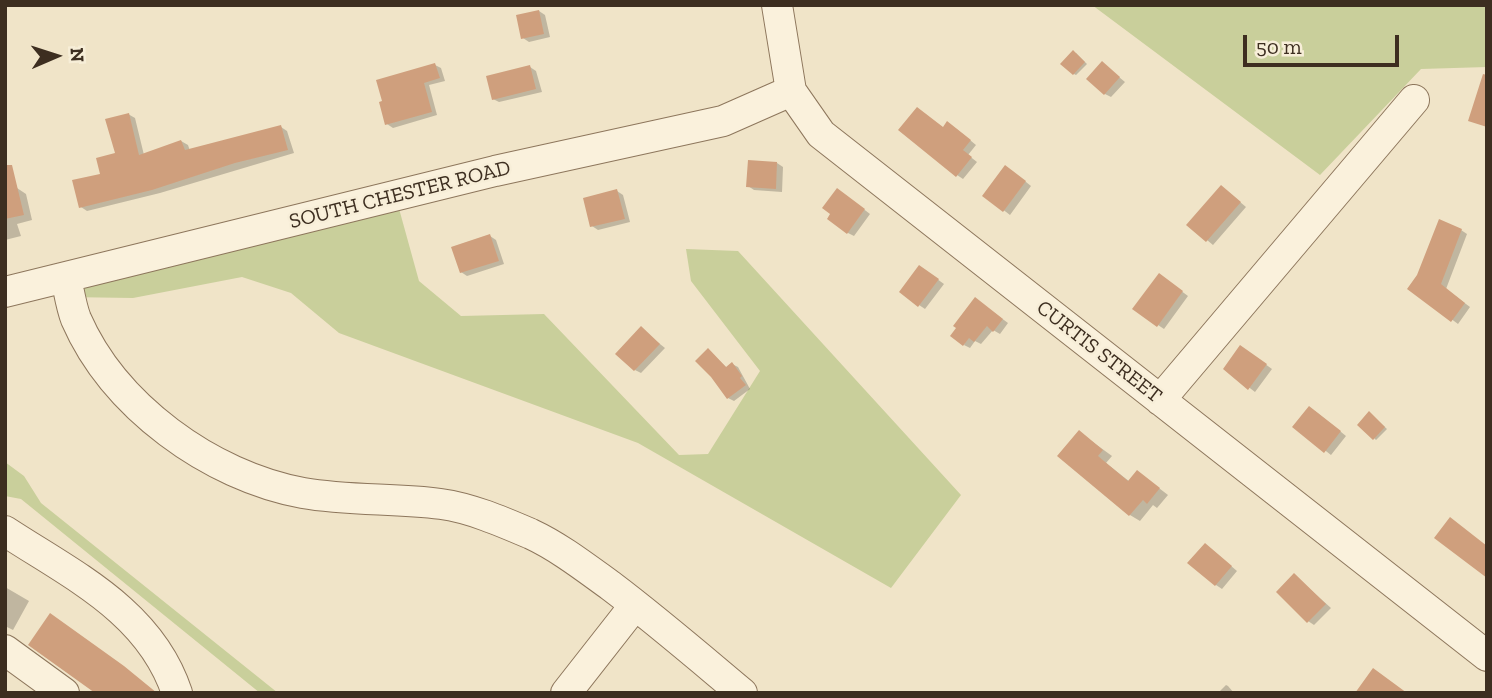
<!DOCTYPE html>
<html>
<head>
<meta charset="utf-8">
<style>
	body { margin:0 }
	#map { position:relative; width:1492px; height:698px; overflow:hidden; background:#f0e4c8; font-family:"Zilla Slab",serif }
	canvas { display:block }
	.frame { position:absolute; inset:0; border:7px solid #3d2e20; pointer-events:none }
	.north { position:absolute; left:21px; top:21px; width:70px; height:70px; -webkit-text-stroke:5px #f7eed8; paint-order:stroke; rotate:87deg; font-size:19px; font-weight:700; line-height:28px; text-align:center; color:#3d2e20 }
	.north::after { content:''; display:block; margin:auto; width:24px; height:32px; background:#3d2e20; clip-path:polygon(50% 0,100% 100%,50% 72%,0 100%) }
	.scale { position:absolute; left:1243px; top:35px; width:156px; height:32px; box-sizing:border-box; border:4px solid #3d2e20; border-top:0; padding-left:9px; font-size:21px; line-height:24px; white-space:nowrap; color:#3d2e20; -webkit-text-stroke:5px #f7eed8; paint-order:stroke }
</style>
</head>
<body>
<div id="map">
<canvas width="1492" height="698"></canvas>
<div class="frame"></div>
<div class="north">N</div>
<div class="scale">50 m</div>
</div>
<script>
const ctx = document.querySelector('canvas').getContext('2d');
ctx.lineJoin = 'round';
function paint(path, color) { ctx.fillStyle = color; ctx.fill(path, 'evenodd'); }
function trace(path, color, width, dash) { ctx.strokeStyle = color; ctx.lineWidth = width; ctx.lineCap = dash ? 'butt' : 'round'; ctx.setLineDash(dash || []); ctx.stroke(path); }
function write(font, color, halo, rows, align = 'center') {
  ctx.font = font + ' "Zilla Slab",serif'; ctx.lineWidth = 5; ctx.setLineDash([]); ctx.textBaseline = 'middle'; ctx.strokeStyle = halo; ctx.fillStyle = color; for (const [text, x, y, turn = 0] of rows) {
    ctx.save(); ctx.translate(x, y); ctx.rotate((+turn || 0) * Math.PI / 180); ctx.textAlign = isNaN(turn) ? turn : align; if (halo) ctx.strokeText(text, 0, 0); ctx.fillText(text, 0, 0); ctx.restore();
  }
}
paint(new Path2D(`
	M1092,5H1487V67L1421,69L1320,175Z
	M398,205L419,281L461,316L544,314L679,455L708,454L760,371L691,281L686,249L738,251L961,495L891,588L638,443L339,333L291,293L242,277L133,298L66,297L57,289Z
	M5,462L24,476L41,503L278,693H260L21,499L5,496Z`), '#c9cf9b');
paint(new Path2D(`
	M539,11L545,15L550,37L529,42L523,38Z
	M1076,53L1087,64L1076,75L1074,74Z
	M1102,63L1125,82L1111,97L1105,94Z
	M435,65L441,68L445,81L429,85L437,115L393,128L387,124Z
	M530,67L536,71L542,92L499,102L493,99Z
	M128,114L135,118L144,155L181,141L188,145L190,151L281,127L287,131L294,153L160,193L87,211L81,207L117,155Z
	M954,127L976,145L968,155L977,162L963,179L957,175L944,129Z
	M777,163L783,167L782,192L754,190L748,186Z
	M1011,170L1031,186L1010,215L984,195Z
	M17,188L26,194L32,220L17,224L21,236L5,240V191Z
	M617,191L623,195L630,222L598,230L592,226Z
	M1227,191L1246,207L1213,245L1189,225Z
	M844,194L870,214L854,236L848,233Z
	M1461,230L1467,234L1446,289L1470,307L1458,324L1410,288Z
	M490,236L496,240L504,264L467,276L461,272Z
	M926,271L944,284L925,309L919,305Z
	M1165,279L1188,296L1164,329L1158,325Z
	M981,303L1008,323L1000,334L993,330L981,344L975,341L970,348L964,345Z
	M641,329L665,348L641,373L635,370Z
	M708,350L727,368L732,364L738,367L750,389L734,401L728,398Z
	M1247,351L1272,369L1255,392L1225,369Z
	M1315,411L1346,436L1331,455L1295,427Z
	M1372,415L1387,429L1376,440L1374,438Z
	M1079,432L1112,456L1106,463L1130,482L1138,472L1168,495L1157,508L1153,505L1140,521L1130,515L1059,456Z
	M1211,549L1237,571L1222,589L1216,585Z
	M1294,575L1331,608L1314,625L1308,621Z
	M5,587L29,601L13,630L5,626Z
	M1226,685L1228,686L1234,693H1218Z`), '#0003');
paint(new Path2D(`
	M539,10L544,34L521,39L516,15Z
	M1073,50L1085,62L1073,75L1060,64Z
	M1102,61L1120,77L1104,95L1086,79Z
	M435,63L440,78L424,83L432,112L385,125L379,102L382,101L376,80Z
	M530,65L536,89L492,100L486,76Z
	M1483,74L1487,75V127L1468,121Z
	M917,107L943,127L947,121L971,140L963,150L972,157L956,177L898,130Z
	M129,113L139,155L181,140L185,150L281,125L288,150L235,163L152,190L79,208L72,180L100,174L96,158L115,153L105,119Z
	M748,160L777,162L776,189L746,187Z
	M5,165H12L24,215L5,219Z
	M1005,165L1026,181L1003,212L982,196Z
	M1221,185L1241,202L1206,242L1186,225Z
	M837,188L865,209L847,234L827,219L830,214L822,208Z
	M617,189L625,219L590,227L583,198Z
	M1439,219L1462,229L1441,284L1465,303L1451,322L1407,289L1417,275Z
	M490,234L499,261L460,273L451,247Z
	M919,265L939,279L918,307L899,292Z
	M1159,273L1183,291L1157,327L1132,309Z
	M975,297L1003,319L993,332L987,326L974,342L969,338L963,346L950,336L956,328L953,326Z
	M641,326L660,344L634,371L615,354Z
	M1240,345L1267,364L1248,390L1223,369Z
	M708,348L726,367L732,362L742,376L740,378L746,385L727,399L711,377L695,361Z
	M1309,406L1341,431L1324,453L1292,427Z
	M1369,411L1385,427L1373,440L1357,425Z
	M1079,430L1103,450L1098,456L1128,481L1137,470L1160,488L1147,504L1143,500L1129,516L1057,456Z
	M1450,517L1487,546V578L1434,538Z
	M1205,543L1232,566L1215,586L1187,563Z
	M1294,573L1326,604L1307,623L1276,592Z
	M50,613L124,666L157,693H95L28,645Z
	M1373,668L1407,693H1355Z`), '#cf9f7d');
const minor = new Path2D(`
	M777,5L791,91L821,134L1487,656
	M66,278C69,291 71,306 76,319C114,406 210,476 303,493C348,501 395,498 441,504C471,508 503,522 531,534C559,547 586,568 611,586C656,620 699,657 742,693
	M5,292L495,171L723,121L791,91
	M1160,400L1414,100
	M5,531C72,575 150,611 177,693
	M5,650L64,693
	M566,693L635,605`);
trace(minor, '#8d765c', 32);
trace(minor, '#faf1dc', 30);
write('21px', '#3d2e20', '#f7eed8', [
	["SOUTH CHESTER ROAD",400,195,-14],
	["CURTIS STREET",1099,352,38]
]);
</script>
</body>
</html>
